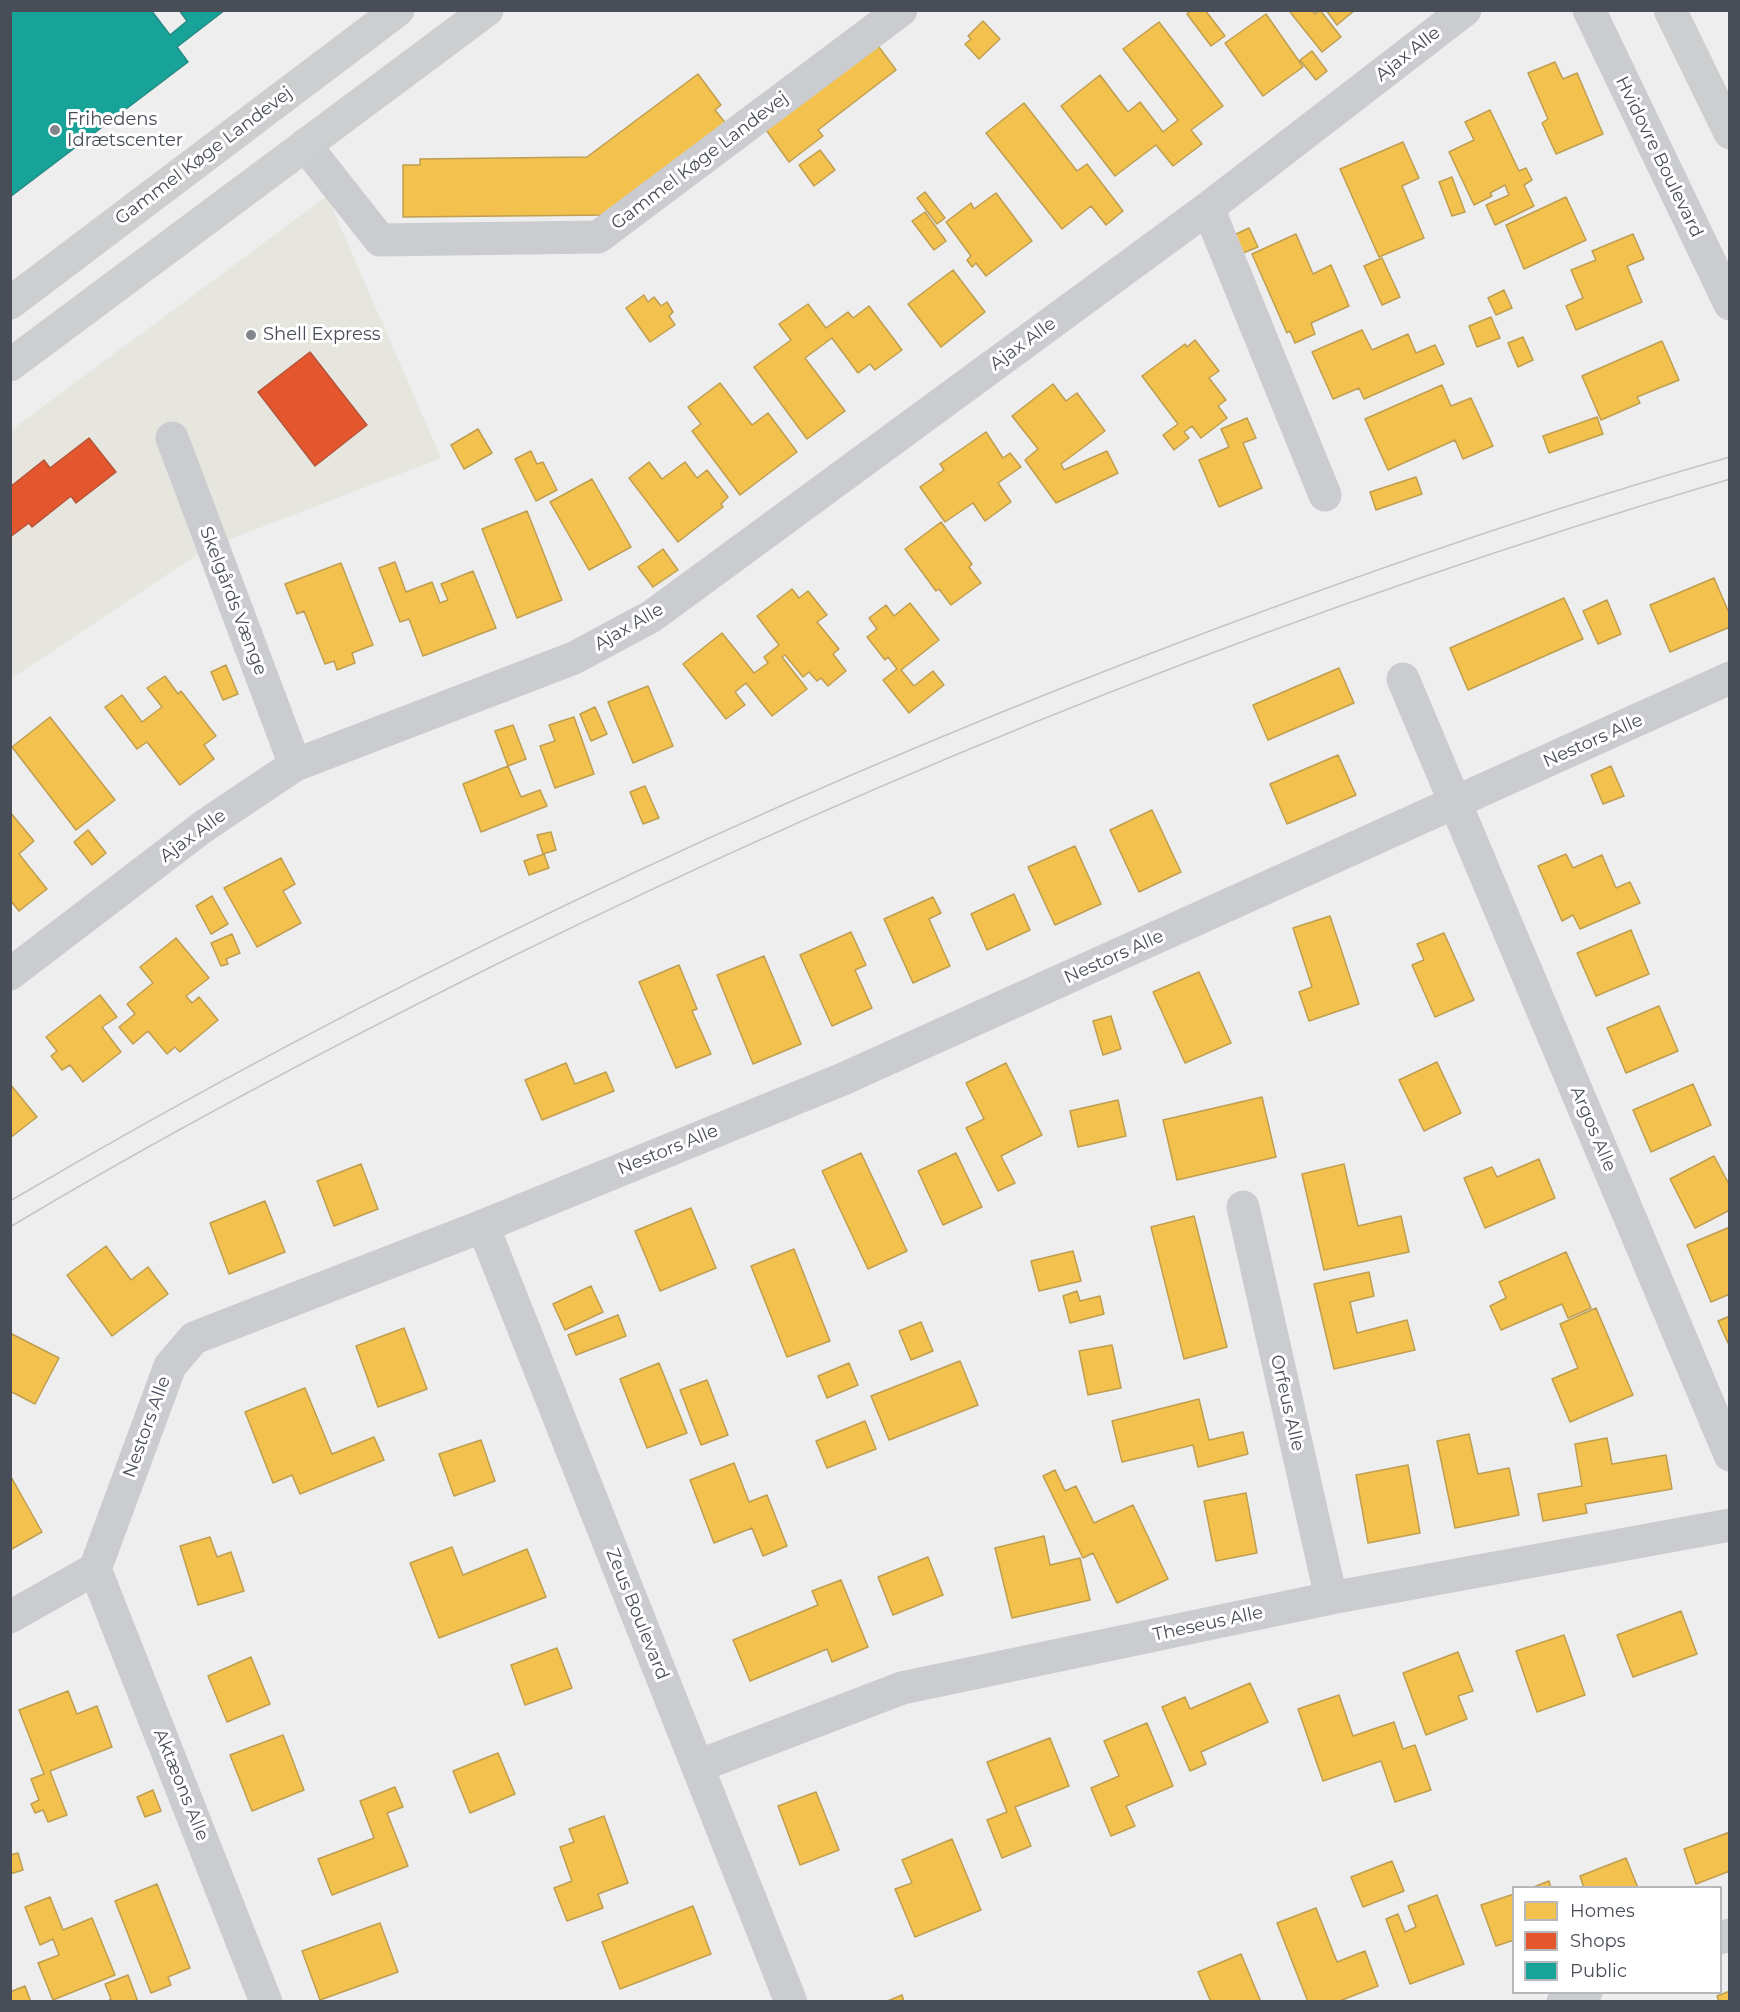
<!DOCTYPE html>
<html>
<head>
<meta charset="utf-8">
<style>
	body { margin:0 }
	#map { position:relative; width:1740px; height:2012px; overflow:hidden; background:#eee; font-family:Montserrat,sans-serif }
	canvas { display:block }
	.frame { position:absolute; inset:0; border:12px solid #484d58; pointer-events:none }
	.legend { position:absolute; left:1512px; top:1886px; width:210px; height:108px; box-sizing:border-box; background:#fff; border:2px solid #b6b8bc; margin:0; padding:8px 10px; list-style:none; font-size:18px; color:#484d58 }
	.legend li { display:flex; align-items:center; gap:12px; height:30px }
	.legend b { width:30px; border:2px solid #b6b8bc }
</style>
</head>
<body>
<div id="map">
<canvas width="1740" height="2012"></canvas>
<div class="frame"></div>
<ul class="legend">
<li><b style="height:16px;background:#f2c14e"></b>Homes</li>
<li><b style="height:16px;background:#e4572e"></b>Shops</li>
<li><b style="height:16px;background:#17a398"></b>Public</li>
</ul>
</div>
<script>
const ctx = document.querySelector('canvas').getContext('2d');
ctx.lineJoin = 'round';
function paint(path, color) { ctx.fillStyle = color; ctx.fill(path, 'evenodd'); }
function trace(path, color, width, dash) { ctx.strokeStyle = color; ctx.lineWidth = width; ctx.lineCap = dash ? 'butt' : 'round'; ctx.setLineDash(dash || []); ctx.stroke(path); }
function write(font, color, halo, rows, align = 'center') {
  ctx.font = font + ' Montserrat,sans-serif'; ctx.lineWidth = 6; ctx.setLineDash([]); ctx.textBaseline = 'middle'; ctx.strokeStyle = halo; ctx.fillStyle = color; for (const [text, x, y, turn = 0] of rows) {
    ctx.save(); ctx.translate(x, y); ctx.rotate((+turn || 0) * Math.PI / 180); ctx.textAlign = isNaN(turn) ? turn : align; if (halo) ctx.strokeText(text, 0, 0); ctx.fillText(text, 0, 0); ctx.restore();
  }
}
paint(new Path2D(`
	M327,196L441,458L207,548L11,679L10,431Z`), '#e6e6de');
const homes = new Path2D(`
	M1191,10H1205L1225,36L1211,46L1187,14Z
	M1292,10H1312L1315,14L1320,10L1341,37L1322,52L1290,12Z
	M1326,10H1355L1337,25Z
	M1266,14L1303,67L1263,96L1225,43Z
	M983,21L1000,39L979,59L965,44L971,39L968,36Z
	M1159,22L1223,106L1191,130L1202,144L1173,166L1156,145L1115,176L1061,106L1100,75L1128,112L1140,102L1163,132L1178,120L1123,49Z
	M876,43L896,70L818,130L823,136L789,162L764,127Z
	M1312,51L1327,71L1316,80L1300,60Z
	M1555,62L1563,79L1577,73L1603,134L1556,154L1542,123L1548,119L1528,73Z
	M698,74L721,105L715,110L727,125L608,215L403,217V165H420V159L587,157Z
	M1024,103L1077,171L1087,164L1123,211L1106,225L1091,206L1062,229L986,133Z
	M1490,110L1519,171L1526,168L1532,180L1524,185L1534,206L1495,225L1486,205L1509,195L1505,185L1490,193L1492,196L1474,205L1449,152L1474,140L1465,122Z
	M1403,142L1419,178L1402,186L1424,238L1379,257L1340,169Z
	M820,150L835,170L814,186L799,165Z
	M1452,177L1465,212L1452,216L1439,182Z
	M925,192L945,218L937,224L917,198Z
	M996,193L1032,241L986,276L976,263L972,267L967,260L971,256L946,222L971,203L974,209Z
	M1566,197L1586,240L1524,269L1506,225Z
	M925,212L946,241L934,250L912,221Z
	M1249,228L1258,247L1243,253L1234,235Z
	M1296,234L1313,274L1331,265L1349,306L1311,323L1315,334L1295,343L1290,331L1287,333L1252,254Z
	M1633,234L1644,259L1627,266L1642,302L1576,330L1566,306L1583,298L1571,270L1596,260L1592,251Z
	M1382,258L1400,297L1382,305L1364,266Z
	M953,270L985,312L941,347L908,304Z
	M1504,290L1512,308L1496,315L1488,298Z
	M644,295L648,302L654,297L661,306L667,302L673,312L669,316L675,325L650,342L626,308Z
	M808,304L826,328L848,312L853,318L869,306L902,350L875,370L870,364L858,373L832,338L805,358L845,411L807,439L754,367L791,340L779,324Z
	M1491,317L1500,338L1477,347L1469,326Z
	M1362,330L1372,350L1408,334L1416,353L1435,345L1444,364L1364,399L1359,388L1333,399L1312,352Z
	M1523,337L1533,360L1518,367L1508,343Z
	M1195,340L1219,371L1209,378L1226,400L1218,406L1227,418L1201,438L1192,426L1184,432L1189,438L1174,450L1163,435L1178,424L1142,376L1185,344L1187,347Z
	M1662,341L1679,380L1637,397L1640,403L1601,420L1582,376Z
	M720,383L752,425L768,413L797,452L740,495L692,431L701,424L688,407Z
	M1053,384L1066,401L1077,393L1105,431L1061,464L1064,470L1107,451L1118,473L1056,503L1025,460L1038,449L1012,416Z
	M1442,385L1451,406L1471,398L1493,446L1463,459L1455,440L1388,470L1365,419Z
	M1597,417L1603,434L1549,453L1543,436Z
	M1247,418L1256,438L1243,443L1262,488L1219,507L1199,460L1229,447L1221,429Z
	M478,429L492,453L464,469L451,445Z
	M986,432L1003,458L1010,453L1021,467L998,483L1011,502L985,521L973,503L945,522L920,487L944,470L940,464Z
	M531,451L537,464L543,462L557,490L536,501L515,459Z
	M649,462L662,479L685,462L697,478L707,470L728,497L721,504L723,507L678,542L629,478Z
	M1416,477L1422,494L1376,510L1370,492Z
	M592,479L631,547L589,570L550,502Z
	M527,511L562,600L517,618L482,529Z
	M941,522L972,564L969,567L981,583L951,605L939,589L936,591L905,549Z
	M663,549L678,570L653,587L638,567Z
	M395,562L406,592L432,582L440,603L448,600L441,584L473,571L496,628L423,656L409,619L400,622L379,568Z
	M341,563L373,645L352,653L355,663L337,670L334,661L325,664L304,611L297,614L285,584Z
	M1714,578L1730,615V627L1670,652L1650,605Z
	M792,589L799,598L808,591L827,615L817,622L839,649L833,654L846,671L828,686L821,678L817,681L809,672L803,677L785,655L782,657L807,689L772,716L746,683L735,692L745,705L726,719L683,664L722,633L754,673L768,663L764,657L779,645L757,616Z
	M1564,598L1583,639L1468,690L1450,648Z
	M1607,600L1621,634L1598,644L1583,611Z
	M910,603L939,640L901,670L914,686L933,671L944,685L909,713L883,680L897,669L888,657L885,660L867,637L877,629L869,618L886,605L894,616Z
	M226,665L238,694L223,700L211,672Z
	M1339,668L1354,703L1268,740L1253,705Z
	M165,676L178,694L181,691L216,736L204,745L214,759L180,785L147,742L137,749L105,707L122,695L142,722L162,707L147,688Z
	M648,686L673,746L633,763L608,702Z
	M595,707L607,734L591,741L580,714Z
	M50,717L115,800L76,830L12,747Z
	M574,717L594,774L555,788L540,746L555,741L549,725Z
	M513,725L526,759L508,766L521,797L540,790L547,806L481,832L463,784L508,766L495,731Z
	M1338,755L1356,795L1287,824L1270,784Z
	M1611,766L1624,796L1603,804L1591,775Z
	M645,786L659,818L643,824L630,792Z
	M1152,810L1181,872L1139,892L1110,830Z
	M10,812L34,841L19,854L47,889L19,911L10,900Z
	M88,830L106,853L92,865L74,842Z
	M551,832L556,850L543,854L537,835Z
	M1075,846L1101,904L1055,925L1028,867Z
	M544,854L549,868L529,875L524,861Z
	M1566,854L1573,868L1602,855L1616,888L1630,882L1640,903L1580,929L1573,915L1562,921L1538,866Z
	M281,858L295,884L283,891L301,923L257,947L224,888Z
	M1014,894L1030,930L987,950L971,914Z
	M212,896L228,924L211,934L196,906Z
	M933,897L941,913L929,919L950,966L913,983L884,919Z
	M1330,916L1359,1004L1309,1021L1299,992L1312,987L1293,928Z
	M1631,930L1649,974L1596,996L1577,953Z
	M851,932L866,965L855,970L872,1008L832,1026L800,955Z
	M1444,933L1474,1000L1435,1017L1412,965L1424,960L1417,944Z
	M232,934L240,953L226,959L228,964L221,966L211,943Z
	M176,938L209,978L186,996L192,1003L199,997L218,1020L180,1052L175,1047L167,1054L148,1031L133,1044L119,1027L135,1014L127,1004L153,983L140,967Z
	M764,956L801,1044L753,1064L717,975Z
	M679,965L697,1009L692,1011L711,1054L676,1068L639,982Z
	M1199,972L1231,1043L1185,1063L1153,992Z
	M100,995L117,1017L102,1027L121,1052L83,1082L70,1065L62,1070L51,1056L57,1051L46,1037Z
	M1659,1006L1678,1051L1626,1073L1607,1028Z
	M1111,1016L1121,1049L1103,1055L1093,1021Z
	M1437,1062L1461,1113L1424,1131L1399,1080Z
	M566,1063L575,1084L606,1072L614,1091L542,1120L525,1080Z
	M1006,1063L1042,1135L1001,1156L1015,1183L998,1191L966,1128L984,1119L966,1083Z
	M10,1084L37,1117L10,1138Z
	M1693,1084L1711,1125L1651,1152L1633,1110Z
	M1262,1097L1276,1157L1177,1180L1163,1120Z
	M1118,1100L1126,1136L1078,1147L1070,1111Z
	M861,1153L907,1251L868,1269L822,1171Z
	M956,1153L982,1207L943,1225L918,1171Z
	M1714,1156L1730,1186V1210L1695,1228L1670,1179Z
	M1539,1159L1555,1198L1485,1228L1464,1178L1492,1167L1497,1177Z
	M361,1164L378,1209L334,1226L317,1181Z
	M1344,1164L1358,1226L1401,1216L1409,1252L1324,1270L1302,1174Z
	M265,1201L285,1252L229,1274L210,1223Z
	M691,1208L716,1268L660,1291L635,1231Z
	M1194,1216L1227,1347L1184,1359L1151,1227Z
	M1730,1227V1294L1711,1302L1687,1245Z
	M106,1246L131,1280L148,1267L168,1294L112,1336L67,1275Z
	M794,1249L830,1341L787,1357L751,1266Z
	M1073,1251L1081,1281L1039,1291L1031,1261Z
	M1566,1252L1591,1308L1568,1318L1562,1304L1501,1330L1490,1306L1506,1298L1499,1282Z
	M1369,1272L1374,1296L1350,1302L1357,1333L1407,1320L1415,1350L1334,1369L1314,1284Z
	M591,1286L603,1312L565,1330L553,1304Z
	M1077,1291L1080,1301L1100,1296L1104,1314L1070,1323L1063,1296Z
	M1596,1308L1633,1395L1570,1422L1552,1379L1578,1368L1560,1324Z
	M618,1315L626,1336L576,1355L568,1335Z
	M1730,1316V1342L1728,1343L1718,1321Z
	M921,1322L933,1351L911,1360L899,1331Z
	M404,1328L427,1389L378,1407L356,1346Z
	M10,1333L59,1358L35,1404L10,1391Z
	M1112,1345L1121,1388L1088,1395L1079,1351Z
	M960,1361L978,1405L889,1440L871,1396Z
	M659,1363L687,1433L647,1448L620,1379Z
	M849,1363L858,1385L827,1398L818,1376Z
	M707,1380L728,1435L701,1445L680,1390Z
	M305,1388L332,1454L374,1437L384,1460L300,1494L292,1475L273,1483L245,1412Z
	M1199,1399L1209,1440L1243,1432L1248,1454L1198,1467L1193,1445L1122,1462L1112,1421Z
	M865,1421L876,1449L827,1468L816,1441Z
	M1469,1434L1478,1474L1509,1468L1519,1515L1455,1528L1437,1441Z
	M1607,1438L1612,1464L1666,1455L1672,1489L1585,1504L1587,1513L1543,1521L1538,1494L1582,1486L1575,1444Z
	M481,1440L495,1481L454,1496L439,1454Z
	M734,1463L749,1502L767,1495L787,1546L763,1556L752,1528L714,1543L690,1480Z
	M1408,1465L1420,1533L1368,1543L1356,1475Z
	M1055,1470L1065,1491L1076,1486L1094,1523L1133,1505L1168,1579L1117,1603L1093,1553L1083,1558L1043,1476Z
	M10,1475L42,1532L10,1550Z
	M1246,1493L1257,1553L1216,1561L1204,1501Z
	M1044,1536L1050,1565L1080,1558L1090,1600L1012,1618L995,1548Z
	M210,1537L217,1557L231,1552L244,1591L198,1605L180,1546Z
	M452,1547L463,1575L527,1549L546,1597L439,1638L410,1563Z
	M928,1557L943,1595L893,1615L878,1577Z
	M841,1580L868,1647L832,1662L827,1649L750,1681L733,1640L818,1605L812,1591Z
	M1681,1611L1697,1654L1633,1677L1617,1635Z
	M1564,1635L1585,1695L1537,1712L1516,1651Z
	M557,1648L572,1688L525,1705L511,1665Z
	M1458,1652L1473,1691L1458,1696L1467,1719L1426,1735L1403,1673Z
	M251,1657L270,1704L227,1722L208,1676Z
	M1250,1683L1268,1722L1201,1752L1206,1764L1190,1771L1162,1707L1185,1697L1190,1709Z
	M68,1691L77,1714L97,1706L112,1747L50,1771L67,1815L48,1822L43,1810L35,1813L31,1804L39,1800L31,1779L44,1774L19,1710Z
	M1339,1695L1353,1736L1394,1722L1403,1749L1415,1745L1431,1790L1395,1802L1381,1761L1323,1781L1298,1709Z
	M1147,1723L1173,1786L1126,1806L1135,1826L1111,1836L1091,1788L1119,1776L1104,1741Z
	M283,1735L304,1790L252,1811L230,1755Z
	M1050,1738L1069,1786L1015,1807L1031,1846L1002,1858L987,1820L1007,1812L987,1762Z
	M498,1753L515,1794L470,1813L453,1771Z
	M395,1787L403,1807L387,1813L408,1866L332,1895L318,1859L374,1838L360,1801Z
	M153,1790L161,1811L145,1817L137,1797Z
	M816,1792L839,1850L800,1865L778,1806Z
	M604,1816L628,1883L598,1894L603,1908L567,1921L554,1888L572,1881L560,1847L574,1842L569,1829Z
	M1730,1832V1871L1696,1884L1684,1849Z
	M952,1839L981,1910L915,1937L895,1889L912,1883L902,1860Z
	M18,1853L23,1870L10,1874V1855Z
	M1626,1858L1638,1888H1584L1580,1876Z
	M1392,1861L1404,1891L1363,1907L1351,1877Z
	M1549,1881L1551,1888H1531Z
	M157,1884L190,1968L168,1977L171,1985L151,1993L115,1901Z
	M1514,1894V1940L1496,1946L1481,1905Z
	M1437,1895L1464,1964L1410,1984L1386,1919L1398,1914L1405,1932L1416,1927L1408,1906Z
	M50,1897L63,1930L92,1918L115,1975L53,2000L38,1963L59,1955L53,1939L40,1945L25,1907Z
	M693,1906L711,1954L620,1989L602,1942Z
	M1316,1908L1337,1962L1365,1951L1378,1986L1337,2002H1308L1277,1923Z
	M380,1923L398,1972L320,2000L302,1951Z
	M1241,1954L1261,2002H1211L1198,1972Z
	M128,1975L138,2002H107L111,1999L105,1984Z
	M25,1986L31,2002H10V1992Z
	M1730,1991V2002H1719L1717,1996Z
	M902,1995L904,2002H885Z`);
paint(homes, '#f2c14e');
trace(homes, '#bf9e51', 1.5);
const shops = new Path2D(`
	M310,352L367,425L315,466L258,392Z
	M89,438L116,472L76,503L71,496L32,527L29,523L10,537V487L44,460L50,468Z`);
paint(shops, '#e4572e');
trace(shops, '#b5543b', 1.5);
const public = new Path2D(`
	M10,10H151L170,35L187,21L179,10H225L177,47L188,62L10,197Z`);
paint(public, '#17a398');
trace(public, '#268985', 1.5);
trace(new Path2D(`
	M1589,10L1730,304
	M305,145L380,240L598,237L901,10
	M1208,208L1325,495
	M172,438L295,765
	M1403,679L1730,1455
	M10,974L204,826L295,765L574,658L652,616L1208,208L1465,10
	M1243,1207L1331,1598
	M483,1226L791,2002
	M95,1569L266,2002
	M10,1617L95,1569L170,1366L194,1338L483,1226L843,1079L1730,678
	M698,1766L902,1688L1331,1598L1730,1525
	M1720,1938L1730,1935
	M1563,2002L1586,1992`), '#cacccf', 33);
trace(new Path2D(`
	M1670,10L1730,133
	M10,303L398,10
	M10,365L487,10`), '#ccced0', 33);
trace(new Path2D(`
	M10,1201C374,987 755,805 1149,654C1340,581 1533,513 1730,457
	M10,1227C170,1131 334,1045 501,962C896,767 1307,604 1730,479`), '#c4c5c8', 1.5);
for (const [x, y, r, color] of [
	[55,130,6,"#82858c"],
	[251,335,6,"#82858c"]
]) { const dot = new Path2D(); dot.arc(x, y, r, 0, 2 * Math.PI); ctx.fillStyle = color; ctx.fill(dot); trace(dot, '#fff', 2); }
write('18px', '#484d58', '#fff', [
	["Ajax Alle",1408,54,-38],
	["Gammel Køge Landevej",204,156,-37],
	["Hvidovre Boulevard",1659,157,64],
	["Gammel Køge Landevej",700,161,-37],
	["Ajax Alle",1023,344,-36],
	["Skelgårds Vænge",233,601,69],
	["Ajax Alle",629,627,-30],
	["Nestors Alle",1593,741,-24],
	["Ajax Alle",193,836,-36],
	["Nestors Alle",1114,957,-24],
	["Argos Alle",1593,1129,67],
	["Nestors Alle",668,1150,-22],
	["Orfeus Alle",1287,1403,77],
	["Nestors Alle",147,1427,-70],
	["Zeus Boulevard",637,1614,68],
	["Theseus Alle",1208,1624,-12],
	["Aktæons Alle",181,1785,68]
]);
write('18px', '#484d58', '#fff', [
	["Frihedens",67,120],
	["Idrætscenter",67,141],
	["Shell Express",263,335]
], 'left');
</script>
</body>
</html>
